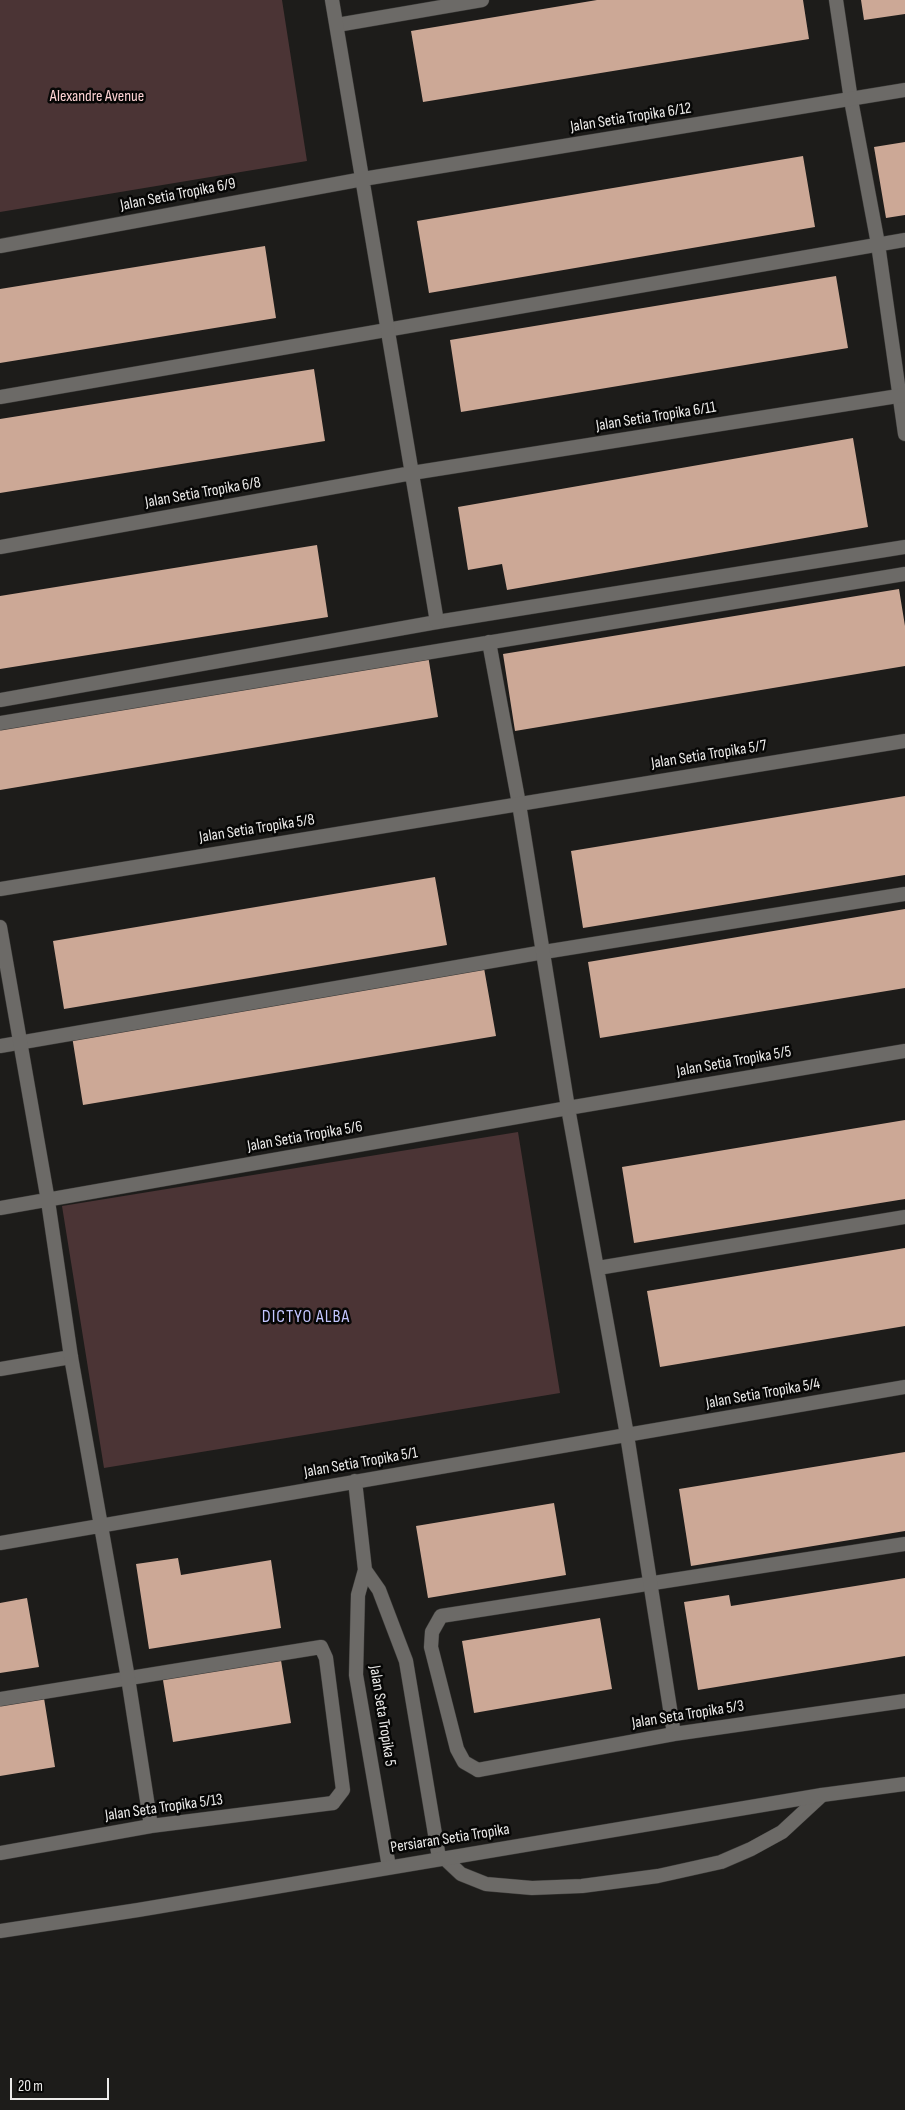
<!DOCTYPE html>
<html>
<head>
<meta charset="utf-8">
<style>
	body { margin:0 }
	#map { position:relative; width:905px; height:2110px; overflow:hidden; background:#1d1c1a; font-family:"Sofia Sans Condensed",sans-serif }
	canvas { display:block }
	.scale { position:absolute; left:10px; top:2078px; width:99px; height:22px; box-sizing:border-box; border:2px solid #ecebea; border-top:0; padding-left:6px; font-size:15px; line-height:18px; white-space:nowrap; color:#ecebea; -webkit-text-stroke:4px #070706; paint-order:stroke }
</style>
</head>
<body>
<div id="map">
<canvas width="905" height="2110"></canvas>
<div class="scale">20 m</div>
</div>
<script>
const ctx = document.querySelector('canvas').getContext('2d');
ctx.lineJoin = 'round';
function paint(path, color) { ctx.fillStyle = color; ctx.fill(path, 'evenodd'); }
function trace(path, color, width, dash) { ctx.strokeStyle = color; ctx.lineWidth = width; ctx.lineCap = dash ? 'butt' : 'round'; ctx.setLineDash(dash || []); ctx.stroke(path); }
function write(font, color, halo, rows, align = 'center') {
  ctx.font = font + ' "Sofia Sans Condensed",sans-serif'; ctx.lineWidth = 5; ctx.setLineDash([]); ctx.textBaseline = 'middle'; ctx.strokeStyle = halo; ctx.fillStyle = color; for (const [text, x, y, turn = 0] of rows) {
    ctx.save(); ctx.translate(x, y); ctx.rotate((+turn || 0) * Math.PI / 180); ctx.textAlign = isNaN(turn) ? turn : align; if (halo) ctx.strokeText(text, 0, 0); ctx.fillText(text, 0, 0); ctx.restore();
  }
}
paint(new Path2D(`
	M0,0H282L307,161L0,212Z
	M518,1132L560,1393L104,1468L62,1206Z`), '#4b3435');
paint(new Path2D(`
	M597,0H803L809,39L423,102L411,31Z
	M861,0H905V14L864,20Z
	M905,142V215L886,218L874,147Z
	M803,156L815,227L429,293L417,221Z
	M265,246L276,318L0,363V289Z
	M836,276L848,348L461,412L450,340Z
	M314,369L325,441L0,493V419Z
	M853,438L868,527L507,590L502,564L468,570L458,507Z
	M317,545L328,617L0,669V596Z
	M899,589L905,626V666L515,731L503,654Z
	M427,649L438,717L0,790V720Z
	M905,796V875L583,928L571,851Z
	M435,877L447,945L64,1009L53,941Z
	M905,909V988L600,1038L588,962Z
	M484,968L496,1036L83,1105L72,1036Z
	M905,1120V1199L634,1243L622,1167Z
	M905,1248V1326L660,1367L647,1291Z
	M905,1452V1531L691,1566L679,1489Z
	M554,1503L566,1575L428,1598L416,1526Z
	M178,1558L181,1575L271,1560L281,1628L149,1649L136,1564Z
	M905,1578V1656L698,1690L684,1602L729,1595L731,1606Z
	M27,1598L39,1667L0,1673V1603Z
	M600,1618L612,1689L474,1713L462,1641Z
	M280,1654L291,1723L173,1742L162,1674Z
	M44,1698L55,1767L0,1776V1705Z`), '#cca896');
const service = new Path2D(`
	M836,0L851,100L878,244L905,434
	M337,25L482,0
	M0,397L905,240
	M489,642L519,804
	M0,700L437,622L905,547
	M0,723L905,574
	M0,1046L544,952L905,894
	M0,1369L71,1357
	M0,1699L321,1647L326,1658L343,1790L333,1803
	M478,1770L464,1762L457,1749L431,1647L432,1632L441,1616L905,1544
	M444,1858L461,1874L486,1884L532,1888L582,1886L658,1876L721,1862L751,1849L782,1832L822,1795`);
const minor = new Path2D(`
	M332,0L437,622
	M0,246L363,179L905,90
	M0,547L412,473L905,395
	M519,804L568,1108L627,1435L674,1734
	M0,889L905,741
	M0,927L48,1201L71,1357L128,1678L151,1826
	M0,1208L568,1108L905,1051
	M598,1268L905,1217
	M355,1481L365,1570L358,1595L356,1675L389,1867
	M0,1543L905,1387
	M365,1570L379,1590L406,1661L439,1858
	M478,1770L674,1734L905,1701
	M0,1853L151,1826L333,1803`);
const tertiary = new Path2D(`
	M0,1931L138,1910L822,1795L905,1784`);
trace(service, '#3a3937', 15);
trace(minor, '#3a3937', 15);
trace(tertiary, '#3a3937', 15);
trace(service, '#6c6a67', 14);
trace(minor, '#6c6a67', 14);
trace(tertiary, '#6c6a67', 14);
write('16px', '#fcd2d3', '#070706', [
	["Alexandre Avenue",97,97]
]);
write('16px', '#ecebea', '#070706', [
	["Jalan Setia Tropika 6/12",631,118,-9],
	["Jalan Setia Tropika 6/9",178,195,-11],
	["Jalan Setia Tropika 6/11",656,417,-9],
	["Jalan Setia Tropika 6/8",203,493,-10],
	["Jalan Setia Tropika 5/7",709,755,-9],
	["Jalan Setia Tropika 5/8",257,829,-9],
	["Jalan Setia Tropika 5/5",734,1062,-10],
	["Jalan Setia Tropika 5/6",305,1137,-10],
	["Jalan Setia Tropika 5/4",763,1394,-10],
	["Jalan Setia Tropika 5/1",361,1463,-10],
	["Jalan Seta Tropika 5/3",688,1715,-9],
	["Jalan Seta Tropika 5",382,1716,81],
	["Jalan Seta Tropika 5/13",164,1808,-8],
	["Persiaran Setia Tropika",450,1839,-9]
]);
ctx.letterSpacing = '1px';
write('18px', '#c4c6ff', '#070706', [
	["DICTYO ALBA",306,1317]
]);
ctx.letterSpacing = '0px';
</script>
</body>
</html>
